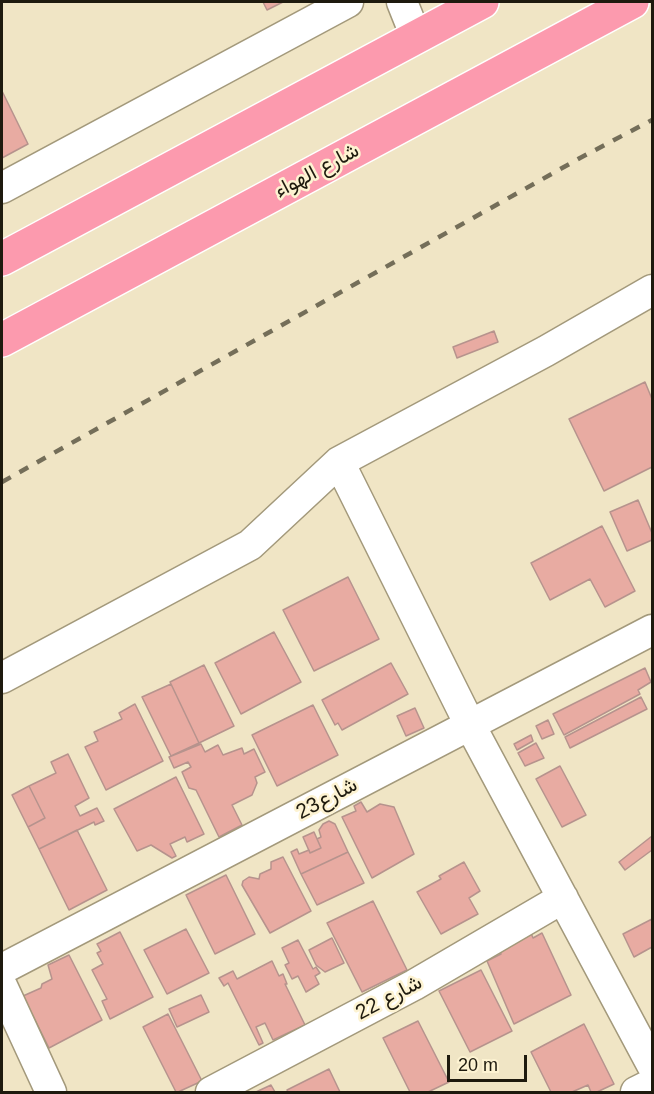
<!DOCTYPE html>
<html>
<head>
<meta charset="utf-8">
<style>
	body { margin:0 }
	#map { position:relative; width:654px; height:1094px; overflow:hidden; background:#f0e5c5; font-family:Arial,sans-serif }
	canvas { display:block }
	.frame { position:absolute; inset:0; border:3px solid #1e1a0e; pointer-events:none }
	.scale { position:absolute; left:447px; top:1055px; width:80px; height:27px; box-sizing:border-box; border:3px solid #1e1a0e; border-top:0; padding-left:8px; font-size:18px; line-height:21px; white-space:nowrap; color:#1e1a0e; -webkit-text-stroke:4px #fdf3d2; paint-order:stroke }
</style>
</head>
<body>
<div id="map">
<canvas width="654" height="1094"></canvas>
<div class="frame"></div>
<div class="scale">20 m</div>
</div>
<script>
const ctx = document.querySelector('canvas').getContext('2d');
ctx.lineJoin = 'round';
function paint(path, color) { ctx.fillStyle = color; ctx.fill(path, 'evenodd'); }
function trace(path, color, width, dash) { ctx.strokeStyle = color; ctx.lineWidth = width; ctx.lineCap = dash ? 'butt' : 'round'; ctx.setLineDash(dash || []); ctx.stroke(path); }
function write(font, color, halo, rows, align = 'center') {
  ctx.font = font + ' Arial,Vazirmatn,sans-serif'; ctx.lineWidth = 5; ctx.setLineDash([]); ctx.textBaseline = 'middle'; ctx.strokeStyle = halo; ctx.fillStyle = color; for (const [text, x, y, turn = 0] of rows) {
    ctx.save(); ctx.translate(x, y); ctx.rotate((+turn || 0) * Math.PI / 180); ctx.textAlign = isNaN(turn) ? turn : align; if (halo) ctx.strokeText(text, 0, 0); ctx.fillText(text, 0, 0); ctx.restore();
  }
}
const building = new Path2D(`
	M263,2H283L267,10Z
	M2,91L28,144L2,158Z
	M494,331L498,342L457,358L453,347Z
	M645,382L652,399V467L604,491L569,419Z
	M638,500L652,533V540L627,551L610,512Z
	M602,526L635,591L605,607L590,579L550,600L531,563Z
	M348,577L379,639L314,671L283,610Z
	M274,632L301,682L241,714L215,663Z
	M391,663L408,694L342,730L338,723L335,725L322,700Z
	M204,665L234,726L199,743L170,682Z
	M645,668L651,682L638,690L640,694L564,735L553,714Z
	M171,684L199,743L171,756L142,697Z
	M641,697L647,709L570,748L565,737Z
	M135,704L163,761L106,790L85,747L98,741L94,732L122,719L119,713Z
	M313,705L338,755L277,786L252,735Z
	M415,708L424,728L406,736L397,716Z
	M548,720L554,734L542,739L536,726Z
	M531,735L533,741L517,750L514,744Z
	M536,743L544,758L525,766L518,753Z
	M201,744L205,752L218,745L223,755L242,748L244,754L254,749L265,772L255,777L257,783L252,795L232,805L242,825L219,837L196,790L189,788L182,772L191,767L188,762L174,768L169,757Z
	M68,754L89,798L75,806L80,816L97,808L104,821L95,825L94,822L39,849L28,827L45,818L29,786L56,773L51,762Z
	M560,766L586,815L562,827L536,779Z
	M176,777L204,834L187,842L185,837L170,844L176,856L172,858L151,845L137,851L114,809Z
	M29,786L45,818L28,827L12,795Z
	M361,802L367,812L380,804L394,807L414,854L372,878L342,817L356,811L354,806Z
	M329,821L335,824L348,852L301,874L291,852L297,849L299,854L309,850L310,853L321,848L317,839L321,837L319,830L323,824Z
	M77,830L107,890L69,910L39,849Z
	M314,832L321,848L310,853L303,837Z
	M652,836V850L625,870L619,862Z
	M348,852L364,883L317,905L301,874Z
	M283,857L311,911L270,933L242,885L243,881L249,877L259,879L260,874L271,869V862Z
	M464,862L480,891L469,898L478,914L441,934L417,892L441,879L439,876Z
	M226,875L255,934L215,954L186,895Z
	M373,901L407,970L362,992L327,923Z
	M652,919V947L634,957L623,934Z
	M186,929L209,973L167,994L144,950Z
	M120,932L153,997L110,1019L102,1001L107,999L92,970L103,964L97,953L101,951L97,944Z
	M531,933L533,938L542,933L571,995L514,1024L487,961L501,954L500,948Z
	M332,938L344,963L325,972L316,965L309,950Z
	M298,940L313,969L316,967L320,973L315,976L319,984L306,992L298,976L292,979L285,965L289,963L282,948Z
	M69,955L102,1020L49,1048L23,996L41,988L42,984L52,979L48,965Z
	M272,961L279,976L283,974L287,984H285L305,1025L273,1040L265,1023L256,1027L263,1043L259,1045L228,983L224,986L219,978L233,971L237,979Z
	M481,970L512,1031L470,1052L439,991Z
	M201,995L209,1012L177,1027L169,1009Z
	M168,1014L202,1081L178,1092H176L143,1027Z
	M418,1021L449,1082L428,1092H410L383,1038Z
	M584,1024L614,1084L597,1092H591L588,1085L572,1092H551L531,1052Z
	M329,1069L340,1092H288L287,1090Z
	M271,1085L275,1092H256Z`);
paint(building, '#e8aba2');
trace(building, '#b6938d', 1.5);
const street = new Path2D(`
	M402,2L416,37
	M2,188L348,2
	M339,462L470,725L652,1065
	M2,678L250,545L339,462L546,351L652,290
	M2,969L652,630
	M2,986L51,1092
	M211,1092L414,985L563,898
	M636,1092L652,1084`);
const highway = new Path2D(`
	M2,259L482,2
	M2,340L632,2`);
trace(street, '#a3997b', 33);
trace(highway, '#fff', 36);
trace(street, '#fff', 30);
trace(highway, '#fc9aae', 33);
trace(new Path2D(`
	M2,482L580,158L652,120`), '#746e59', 4.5, [10, 10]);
write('21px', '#1e1a0e', '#fdf3d2', [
	["شارع الهواء",317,171,-28],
	["شارع23",327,799,-28],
	["شارع 22",389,998,-28]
]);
</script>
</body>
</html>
